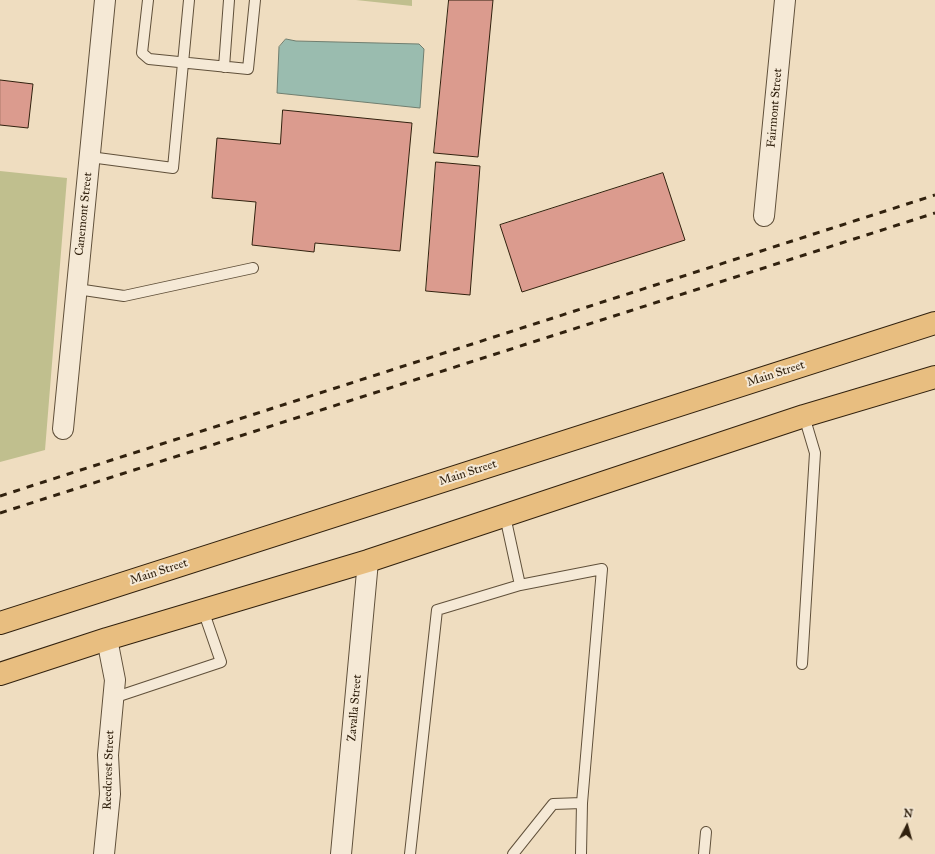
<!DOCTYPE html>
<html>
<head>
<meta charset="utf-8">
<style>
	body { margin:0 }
	#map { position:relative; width:935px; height:854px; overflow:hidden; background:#efddc0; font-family:"IM FELL Great Primer",serif }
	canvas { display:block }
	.north { position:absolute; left:887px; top:806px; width:40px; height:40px; -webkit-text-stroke:3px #f5e9d6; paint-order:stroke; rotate:6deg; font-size:11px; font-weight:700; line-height:16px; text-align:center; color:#31210e }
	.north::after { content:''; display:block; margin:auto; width:14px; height:18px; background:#31210e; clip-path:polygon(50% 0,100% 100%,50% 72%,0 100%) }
</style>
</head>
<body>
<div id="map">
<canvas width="935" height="854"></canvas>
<div class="north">N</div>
</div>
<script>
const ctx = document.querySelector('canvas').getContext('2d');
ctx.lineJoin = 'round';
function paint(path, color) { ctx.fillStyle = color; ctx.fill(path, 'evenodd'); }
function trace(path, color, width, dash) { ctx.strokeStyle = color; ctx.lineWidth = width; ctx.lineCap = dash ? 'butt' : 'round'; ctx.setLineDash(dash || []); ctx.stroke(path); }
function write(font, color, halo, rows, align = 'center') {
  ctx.font = font + ' "IM FELL Great Primer",serif'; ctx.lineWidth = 4; ctx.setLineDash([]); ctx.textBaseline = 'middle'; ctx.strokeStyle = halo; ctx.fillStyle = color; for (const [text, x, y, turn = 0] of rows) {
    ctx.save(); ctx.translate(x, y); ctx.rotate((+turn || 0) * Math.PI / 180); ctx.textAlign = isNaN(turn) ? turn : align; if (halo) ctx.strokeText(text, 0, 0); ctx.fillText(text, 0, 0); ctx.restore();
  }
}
paint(new Path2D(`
	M356,0H412V6Z
	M0,171L67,178L45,450L0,462Z`), '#c0bf8e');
const water = new Path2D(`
	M286,39L296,41L419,44L424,49L420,108L277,93L279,47Z`);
paint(water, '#9abcaf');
trace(water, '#707e6f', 1);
const building = new Path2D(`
	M449,0H493L478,157L434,153Z
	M0,80L33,84L28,128L0,125Z
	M283,110L412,123L400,251L315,243L314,252L252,245L256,202L212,198L217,138L280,144Z
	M436,162L480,166L470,295L426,291Z
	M663,173L685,240L522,292L500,225Z`);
paint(building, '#db9b8e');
trace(building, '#31210e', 1);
const service = new Path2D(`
	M148,0L142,53L149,59L248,69L255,0
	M224,67L229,0
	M90,157L173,168L189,0
	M77,289L124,296L253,268
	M505,516L520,585
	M802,664L815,453L804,416
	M113,698L221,662L203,610
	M410,854L437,610L520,585L602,569L582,803L581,854
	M513,854L553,804L582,803
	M704,854L706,832`);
const minor = new Path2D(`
	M764,216L785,0
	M63,429L105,0
	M104,854L110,794L108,755L115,680L107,639
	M341,854L368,561`);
const trunk = new Path2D(`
	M0,623L935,323
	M0,674L107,639L368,561L804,416L935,377`);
trace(service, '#60503a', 12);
trace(minor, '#60503a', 22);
trace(trunk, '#31210e', 24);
trace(service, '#f5e9d6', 10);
trace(minor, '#f5e9d6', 20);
trace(trunk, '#e8be80', 22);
trace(new Path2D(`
	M0,496L935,195
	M0,513L935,213`), '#31210e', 3, [7, 7]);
write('12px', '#31210e', '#f5e9d6', [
	["Fairmont Street",775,108,-85],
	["Canemont Street",84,214,-84],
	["Main Street",776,374,-18],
	["Main Street",468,473,-18],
	["Main Street",159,572,-18],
	["Zavalla Street",355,708,-85],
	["Reedcrest Street",109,770,-88]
]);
</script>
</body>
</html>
